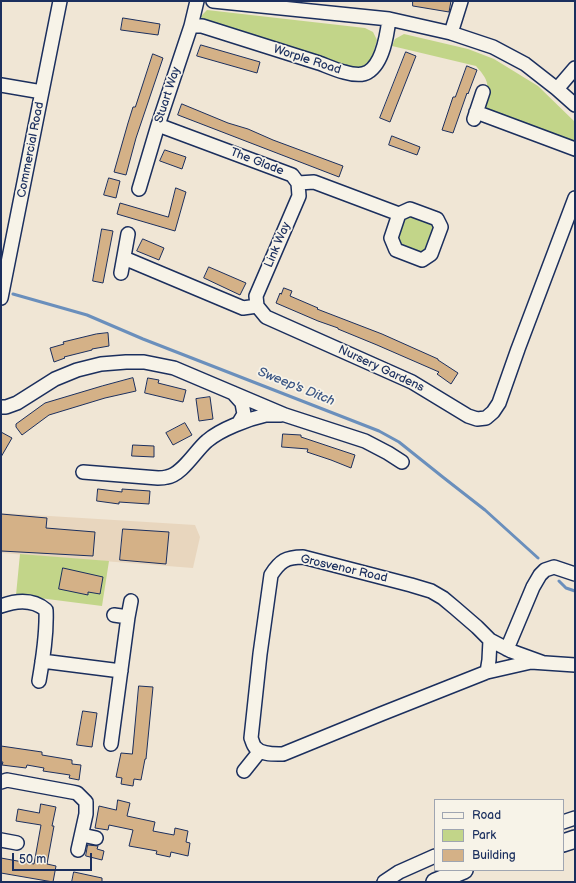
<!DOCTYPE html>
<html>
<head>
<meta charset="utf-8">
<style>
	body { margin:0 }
	#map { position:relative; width:576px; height:883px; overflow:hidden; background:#f0e6d5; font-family:"Balsamiq Sans",sans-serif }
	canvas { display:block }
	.frame { position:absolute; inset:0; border:2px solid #1b2f5e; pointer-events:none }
	.legend { position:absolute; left:434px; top:799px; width:130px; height:72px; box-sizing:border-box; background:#f7f3e8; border:1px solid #9fa5b1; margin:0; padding:5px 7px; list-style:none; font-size:12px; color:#1b2f5e }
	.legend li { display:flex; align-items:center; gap:8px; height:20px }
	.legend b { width:20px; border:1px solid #9fa5b1 }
	.scale { position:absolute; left:12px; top:853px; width:80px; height:18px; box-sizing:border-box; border:2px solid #1b2f5e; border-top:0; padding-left:5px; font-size:12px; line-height:14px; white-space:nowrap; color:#1b2f5e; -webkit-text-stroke:3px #f7f3e8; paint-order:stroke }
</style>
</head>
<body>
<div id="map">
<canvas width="576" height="883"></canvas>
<div class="frame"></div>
<ul class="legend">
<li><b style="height:5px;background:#f7f3e8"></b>Road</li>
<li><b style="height:11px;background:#c2d589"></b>Park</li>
<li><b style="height:11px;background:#d4b187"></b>Building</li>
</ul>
<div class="scale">50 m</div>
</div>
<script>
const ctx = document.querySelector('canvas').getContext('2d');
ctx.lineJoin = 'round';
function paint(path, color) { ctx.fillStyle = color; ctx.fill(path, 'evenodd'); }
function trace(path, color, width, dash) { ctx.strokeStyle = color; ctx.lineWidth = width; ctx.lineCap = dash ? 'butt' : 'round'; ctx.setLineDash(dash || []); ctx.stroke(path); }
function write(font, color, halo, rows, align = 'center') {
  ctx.font = font + ' "Balsamiq Sans",sans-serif'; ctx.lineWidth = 3.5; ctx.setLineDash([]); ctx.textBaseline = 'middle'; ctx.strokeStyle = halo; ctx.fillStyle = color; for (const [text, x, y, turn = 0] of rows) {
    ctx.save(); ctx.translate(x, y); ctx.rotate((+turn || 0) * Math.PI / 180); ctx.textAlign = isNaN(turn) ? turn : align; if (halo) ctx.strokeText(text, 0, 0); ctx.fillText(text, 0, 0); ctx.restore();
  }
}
paint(new Path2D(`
	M1,513L195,525L200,537L193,568L1,553Z`), '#e8d6be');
paint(new Path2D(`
	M207,10L365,28L373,32L377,40L370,64L355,71L204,23L201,16Z
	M404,34L468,49L494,59L538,86L575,122V147L483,108C488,86 492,84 476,66L392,46L395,39Z
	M408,214L431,221L435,231L428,250L419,254L400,247L396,237L403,218Z
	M20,554L109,561L102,606L16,595Z`), '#c2d589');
trace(new Path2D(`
	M13,294L87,315L143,339L379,431L399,442L444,478L485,510L538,558
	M559,581L566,588L575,591`), '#6a8fbc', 3);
const building = new Path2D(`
	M413,1H451L449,12L413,6Z
	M123,18L160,24L158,35L121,30Z
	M201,45L260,62L257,73L197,56Z
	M406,52L416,56L390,122L380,118Z
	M153,54L163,58L136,138L126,175L114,172L128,123L133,107H135Z
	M467,66L477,70L468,94L467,93L453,133L442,130L453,97H455Z
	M182,104L228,123L248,129L273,140L343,166L339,177L178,115Z
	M392,136L420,147L417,155L389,145Z
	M165,150L186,157L182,169L160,161Z
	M109,178L120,181L116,198L104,195Z
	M176,188L186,192L175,231L117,214L120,203L168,217Z
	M102,229L113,231L103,283L93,281Z
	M143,239L164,248L159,260L137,251Z
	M209,267L246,283L240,295L204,278Z
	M284,288L292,291L290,296L318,308L317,309L382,334L438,359V360L458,373L451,384L437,374L439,372L377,345L338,329V328L318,321L276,303L280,293L281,294Z
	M108,333L109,346L92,349V350L64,357L65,358L54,362L50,348L64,344L63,342L96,334Z
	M133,378L136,391L105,398L49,415L22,435L16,427V424L45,403L102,386Z
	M148,378L159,380L158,383L186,390L183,402L145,393Z
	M210,397L213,419L199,421L196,399Z
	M185,423L192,435L173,445L166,433Z
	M1,432L12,438L1,457Z
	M283,434L301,435V437L355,455L351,468L331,460L307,452L308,449L282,447Z
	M133,445L154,446V457L132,456Z
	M98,489L122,492V489L150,491L149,504L119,502V504L97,501Z
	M1,514L47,518L46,528L95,532L93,556L1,551Z
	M123,529L169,532L166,564L120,560Z
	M63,568L103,577L100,594L88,592V595L59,589Z
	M139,686L153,687L146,759H145L141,780L134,779L133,786L121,784L122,778L116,777L121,753L132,754Z
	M83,711L97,713L92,747L77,745Z
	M1,746L42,752V755L72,760V764L81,765L79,780L69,778L70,775L43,771L44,768L27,765L26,768L2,765L3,762H1Z
	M118,800L130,803L127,816L155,822L153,831L174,835L175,828L188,831L186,842L190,843L188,856L171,852L170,857L156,854L157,851L129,846L133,830L109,825L108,830L95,828L99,806L116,810Z
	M41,804L56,807L52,826H54L47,864L56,866L53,882L1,873V858L34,864L41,825L16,821L18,809L39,813Z
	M88,845L98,846L97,849L104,851L102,860L86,856Z
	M74,872L102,878V882H72Z`);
paint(building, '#d4b187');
trace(building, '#1b2f5e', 1);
const minor = new Path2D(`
	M213,1L389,19L451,33L493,47L525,64L557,89L575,105
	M191,26H202C241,38 280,51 319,63C327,66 336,70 344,72C351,74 362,76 368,72C383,63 387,35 389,19
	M451,33L461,1
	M1,85L42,92
	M557,89L575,68
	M476,112L575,149
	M474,119L483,92
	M158,125L292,175L298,183L314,182L399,214L410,209L437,219L441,227L431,254L422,260L396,250L391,238L399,214
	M139,189L158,125L191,26L197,1
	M124,258L243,308L257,306L266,317L412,382L468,416L477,419L486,418L493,412L499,403L518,349L575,198
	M121,273L128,234
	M1,298L60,1
	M257,306L256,296L299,196L298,183
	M233,393L242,403L244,414L238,424
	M1,407H6L17,403L55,379L77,370L101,364L126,362H144L174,368L285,415L365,441L388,453L402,462
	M83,472L158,478C161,478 164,478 167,477C182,475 196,450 207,441C221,429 248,419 266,415C271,415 276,415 281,415
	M1,606C17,600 33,599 46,610C47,634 43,658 39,681
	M114,615L128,617
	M507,649L533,587L540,575L545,570L554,567L575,574
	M42,661L121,671
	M544,663L511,651L490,640L477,627L455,608L443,598L431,591L411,585L303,557C286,557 280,561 271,575L260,654L251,738C252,740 253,745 255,747C261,755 274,754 283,754L381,714L487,672L531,662L575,665
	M487,672L489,660L490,640
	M111,744L128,617L131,601
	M244,771L260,751
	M1,782L7,780L72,792L77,793L86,802V814L78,850
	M563,822L575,818
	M82,835L96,838
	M1,840L17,843
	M384,882L399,872L435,856`);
const major = new Path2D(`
	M563,843L575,839
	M435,882L464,870`);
trace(minor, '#1b2f5e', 16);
trace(major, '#1b2f5e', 20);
trace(minor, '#f7f3e8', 13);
trace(major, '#f7f3e8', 17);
write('12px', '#1b2f5e', '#f7f3e8', [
	["Worple Road",307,60,18],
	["Stuart Way",168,95,-72],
	["Commercial Road",31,150,-79],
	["The Glade",257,162,21],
	["Link Way",278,245,-67],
	["Nursery Gardens",381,369,25],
	["Grosvenor Road",344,569,13]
]);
write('italic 13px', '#3c5785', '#f7f3e8', [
	["Sweep's Ditch",296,387,22]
]);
</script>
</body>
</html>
